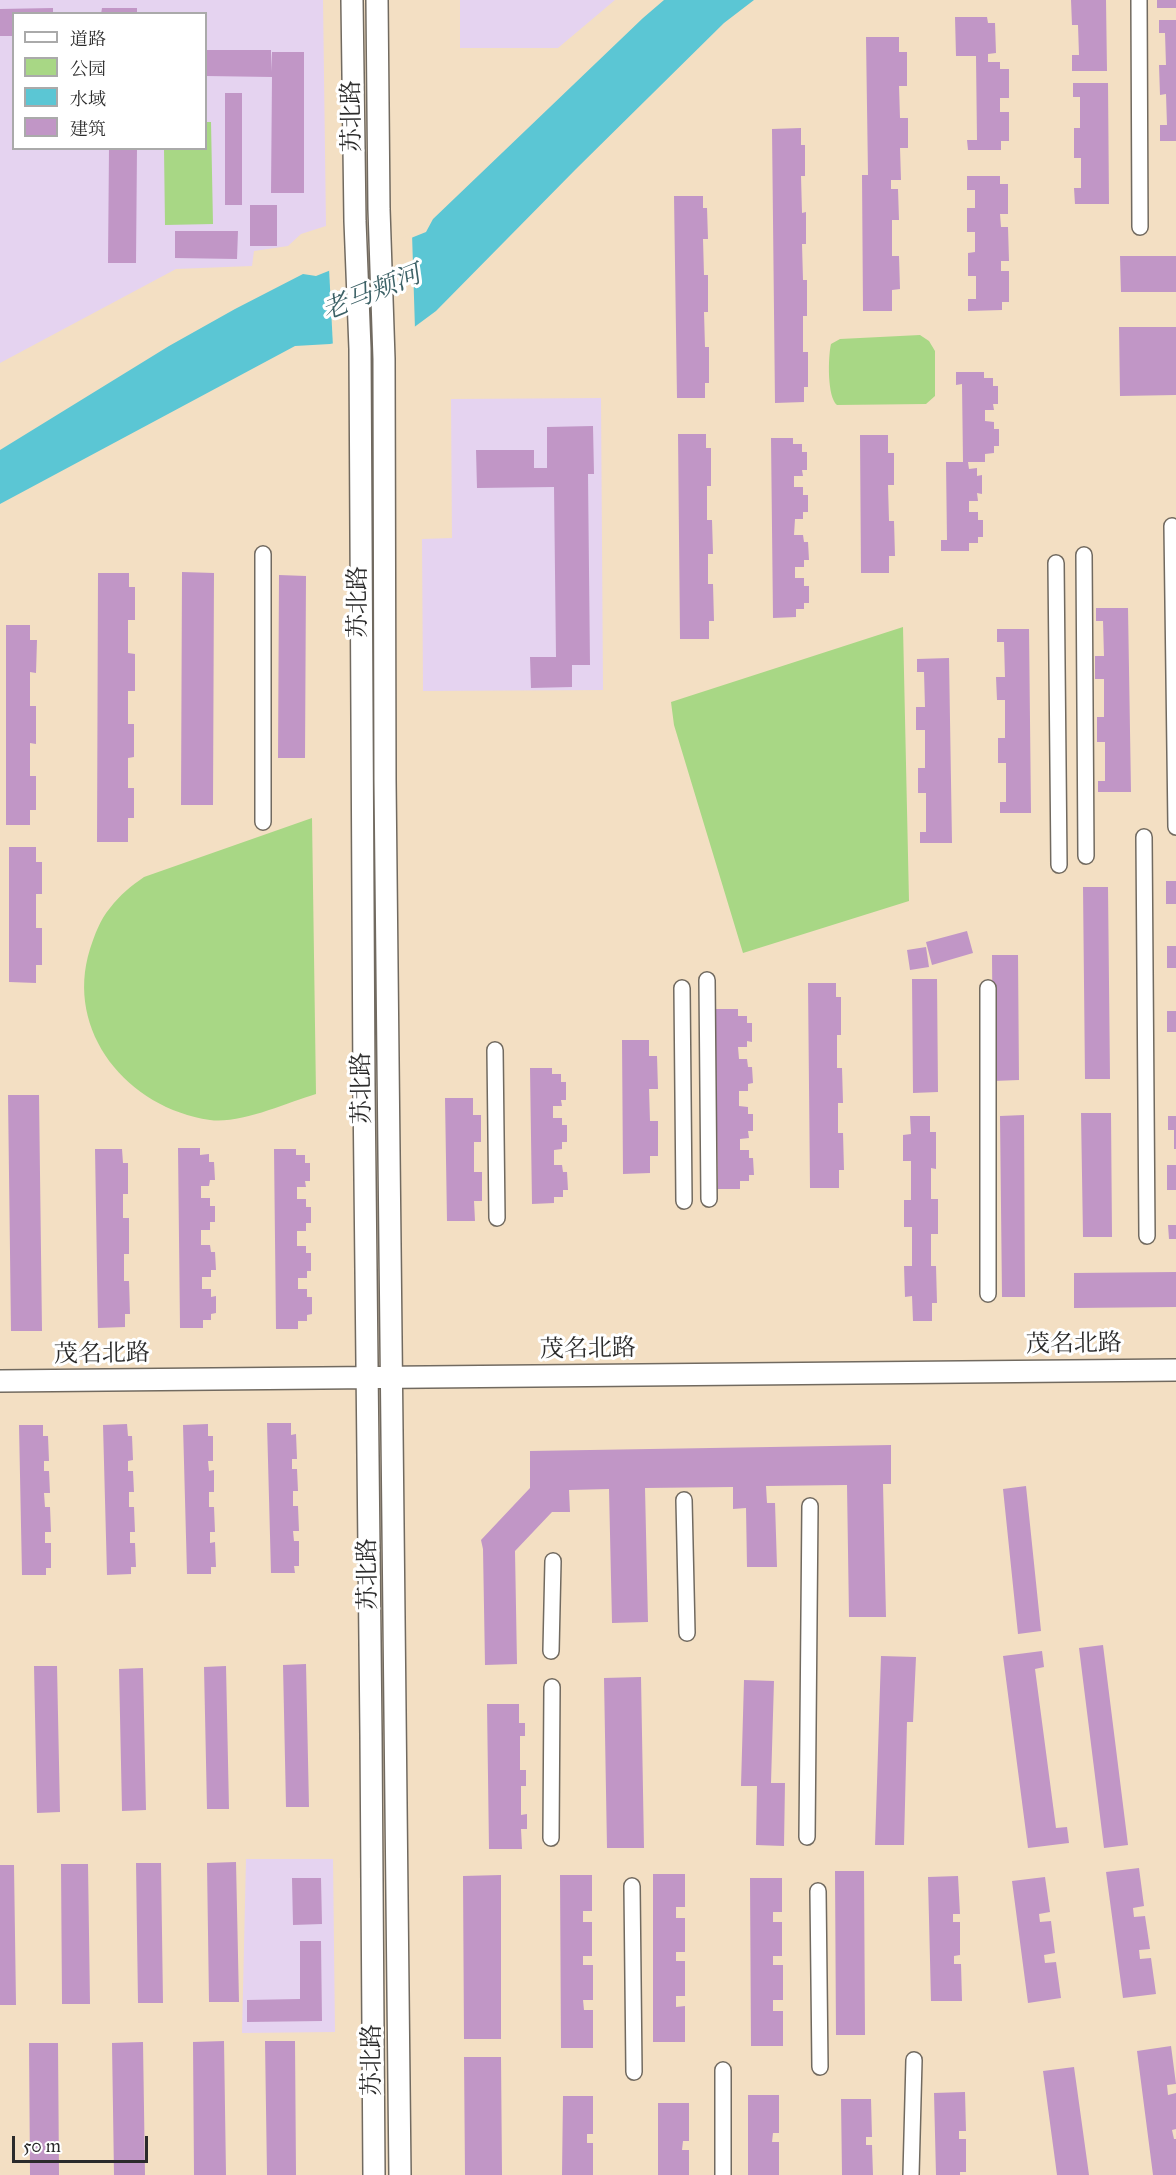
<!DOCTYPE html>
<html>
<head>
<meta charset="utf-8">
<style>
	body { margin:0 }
	#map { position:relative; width:1176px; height:2175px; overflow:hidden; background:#f3dfc3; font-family:"IM FELL Great Primer","Noto Serif SC",serif }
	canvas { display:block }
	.legend { position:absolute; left:12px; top:12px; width:195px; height:138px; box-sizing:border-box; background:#fff; border:2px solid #aaa; margin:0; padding:8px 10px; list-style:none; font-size:18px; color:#2b2b2b }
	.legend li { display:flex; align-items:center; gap:12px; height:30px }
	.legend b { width:30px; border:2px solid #aaa }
	.scale { position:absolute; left:12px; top:2136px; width:136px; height:27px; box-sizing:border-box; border:3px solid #2b2b2b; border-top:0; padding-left:8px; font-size:18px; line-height:21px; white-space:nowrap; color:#2b2b2b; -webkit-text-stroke:4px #fff; paint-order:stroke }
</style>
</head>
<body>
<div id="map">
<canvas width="1176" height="2175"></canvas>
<ul class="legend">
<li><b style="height:8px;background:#fff"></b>道路</li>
<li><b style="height:16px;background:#a8d785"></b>公园</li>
<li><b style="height:16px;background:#5bc6d4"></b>水域</li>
<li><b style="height:16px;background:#c196c6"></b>建筑</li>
</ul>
<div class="scale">50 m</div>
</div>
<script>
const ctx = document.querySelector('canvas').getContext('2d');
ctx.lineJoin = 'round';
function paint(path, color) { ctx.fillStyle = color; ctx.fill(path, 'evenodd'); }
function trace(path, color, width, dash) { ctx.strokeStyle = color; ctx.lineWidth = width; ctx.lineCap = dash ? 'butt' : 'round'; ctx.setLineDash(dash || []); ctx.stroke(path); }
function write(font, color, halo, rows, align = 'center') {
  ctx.font = font + ' "IM FELL Great Primer","Noto Serif SC",serif'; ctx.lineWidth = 6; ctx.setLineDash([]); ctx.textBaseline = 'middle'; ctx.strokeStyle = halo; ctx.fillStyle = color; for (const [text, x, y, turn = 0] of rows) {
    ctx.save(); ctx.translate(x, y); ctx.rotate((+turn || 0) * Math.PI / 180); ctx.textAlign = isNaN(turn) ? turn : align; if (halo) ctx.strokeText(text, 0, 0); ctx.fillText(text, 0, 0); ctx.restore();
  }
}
paint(new Path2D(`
	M0,0H323L326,226L301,234L288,246L254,251L252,266L176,269L0,363ZM14,14H206V148H14Z
	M460,0H615L558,48H460Z
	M601,398L603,690L423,691L422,539L452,538L451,399Z
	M246,1859H333L335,2032L242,2033Z`), '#e5d3f0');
paint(new Path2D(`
	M206,122H211L213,224L165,225L164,149L206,148Z
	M920,335L929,341L935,351V396L926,404L837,405C827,397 828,357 831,344L840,339Z
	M903,627L909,901L743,953L674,725L671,702Z
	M312,818L316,1094C286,1103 241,1124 210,1120C128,1108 64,1032 90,949C95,934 100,920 110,908C120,895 131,886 144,877Z`), '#a8d785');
paint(new Path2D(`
	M664,0H754L724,23L576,169L436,311L413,328L330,344L295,346L0,504V450L169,346L235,309L303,274L316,276L426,232L433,219L643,18Z`), '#5bc6d4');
paint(new Path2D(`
	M412,234L415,330L333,347L329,268Z`), '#f3dfc3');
paint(new Path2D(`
	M1071,0H1106L1107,71H1072V55H1079L1078,25H1072Z
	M1157,0H1176V8H1157Z
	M53,8V14H14V36H0V9Z
	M102,8H137V14H101Z
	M955,17H987L988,23H995L996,53L988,54V62H1000V69H1009V98H1000V112H1009V141H1001V150H968L967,140H977L976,56H956Z
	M1159,20H1176V141H1160V125H1167L1166,94L1160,95L1159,65H1166L1165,33H1159Z
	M866,37H899V52H907V86H899L900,118H908V148H900L901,180H891V189H898L899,220H892V256H899L900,289L892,290V311H863L862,175H868Z
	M206,50H271V72L272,52H304V193H271L272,77L206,76Z
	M1073,83H1108L1109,204H1075L1074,188H1081V158H1074V128H1080V97H1073Z
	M225,93H242V205H225Z
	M801,128V145H805V176H801L802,213L806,212V244H802L803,280H807V316H803V352H808V387H804V402L775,403L772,129Z
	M109,148H137L136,263H108Z
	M967,176H1000V184H1008V214H1000L1001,227H1008L1009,261H1001V271H1009V302H1002V310L968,311V299H976V276H968V253L975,252V232H967V208H975V190H967Z
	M674,196H703V208H707L708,239H703L704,275H708V312H704L705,347H709V383H705V398H677Z
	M250,205H277V246H250Z
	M175,231H238L237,259L175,258Z
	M1120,256H1176V292H1121Z
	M1119,327H1176V395L1120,396Z
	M956,372H984V378H993V386H998V404H993L994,410H985V421L994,422V429H999V446H994V453L985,454V462H968L969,469L977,468V476L982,475V494L977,493L978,501H969V512H978V520H983V537H978V543H969V551H941V540H947L946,462H963L962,384L956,385Z
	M593,426L594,474H588L590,665H572V687L531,688L530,657H556L554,487L477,488L476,450H534V468H547V427Z
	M678,434H706V448H711V486H707V520H712L713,554H708V584H713L714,621H709V639H680Z
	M860,435H888V453H894V485H888L889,521H894L895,556H889V573H861Z
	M771,438H793V444H802V452H807V470H802L803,476H794V487H803V495H808V512H803V519H795L794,535H803L804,542H808L809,560H804V567H795V578H804V586H809V603H804V609H796V617L773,618Z
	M182,572L214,573L213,805H181Z
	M98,573H129V587H135V620H128V653L135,654V691H128V724H134V757L128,758V788H134V818H128V842H97Z
	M279,575L306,576L305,758H278Z
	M1096,608H1128L1131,792H1098V781H1105V742H1097V717H1104V679H1095V656H1104L1103,621H1096Z
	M6,625H30V640H37L36,673L30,672V706H36V744L30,743V776H36V810H30V825H6Z
	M997,629H1029L1031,813H1000V802H1006V763H998V738H1005V700H997L996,677H1005L1004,642H997Z
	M949,658L952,843H920V832H926V793H918V768H925V730H916V707H925L924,672H917V659Z
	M9,847H36V862H42V894H36V928H42V965H36V983L9,982Z
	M1166,881H1176V904H1166Z
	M1083,887H1108L1110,1079H1085Z
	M967,931L973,953L932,965L926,942Z
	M1167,946H1176V968H1167Z
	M926,947L929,967L910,970L907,950Z
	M992,955H1018L1019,1080L993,1081Z
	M912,979H937L938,1092L913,1093Z
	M808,983H836V997H841V1035H837V1068H842L843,1103H838V1133H843L844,1170H839V1188H810Z
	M715,1009H738V1016H747V1023H752V1042L747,1041V1047H738L739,1059H747L748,1067H752L753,1083L748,1084V1091H739V1106L748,1107V1114H753V1131H748L749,1138L740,1139V1150H749V1158H753L754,1175H749V1181H740V1189H718Z
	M1167,1011H1176V1032H1167Z
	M622,1040H649V1056H657L658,1089H649L650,1121H658V1156H650V1173L623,1174Z
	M530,1068H552V1074H561V1082H566V1100H561L562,1106H553V1118H562V1125H567V1142H562V1149L554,1150V1165H562L563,1172H567L568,1190H563V1197H554V1203L532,1204Z
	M8,1095H39L42,1331H11Z
	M445,1098H473V1115H481V1142H474V1172H482V1201H474L475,1221H447Z
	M1081,1113H1111L1112,1237H1083Z
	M1024,1115L1025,1297H1002L1000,1116Z
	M910,1116H930V1132H936V1169L931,1168V1199H938V1234H931V1266H936L937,1303H932V1321H913L912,1296L905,1297L904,1266H912V1227H904V1200H911V1161H903V1135L911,1134Z
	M1168,1116H1176V1149H1174V1130H1168Z
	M178,1148H200V1155L209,1154V1162H214L215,1180H210L209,1186H201V1198H210V1206H215V1222H210V1230H201V1245H210L211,1252H215L216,1270H211V1277H202V1289H211V1297L216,1296V1313L211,1314V1320H203V1328H180Z
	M95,1149H122L123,1163H128V1194H123V1218H129V1254H124V1281H129L130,1314H125V1327L98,1328Z
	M274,1149H296V1155H305V1163H310V1181H305L306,1187H297V1199H306V1207H311V1223H306V1231H297V1246H306V1253H311V1271H307V1278H298V1289H307V1297H312V1314L307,1315V1321H298V1329H276Z
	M1167,1165H1176V1190H1167Z
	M1168,1225H1176V1239H1169Z
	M1176,1272V1307L1074,1308V1273Z
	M267,1423H291V1435L296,1434L297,1459H292V1469H297L298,1491H293V1506H298L299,1531H293L294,1541H299V1566H294L295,1573H271Z
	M127,1424L128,1436H132L133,1460L128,1461V1471H133L134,1492H129V1507H134L135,1532H130V1543H135L136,1567H131V1574L107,1575L103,1425Z
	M208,1424V1436H213V1461H208L209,1471L214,1470V1492H209V1507H214L215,1532H210V1543L215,1542L216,1567H211V1574H187L183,1425Z
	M19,1425H43V1436H48L49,1461H44V1471H49L50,1493H44L45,1507H50L51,1532H45V1543H51V1568H46V1575H22Z
	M891,1445V1484H883L886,1617H849L847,1485L766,1486L767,1503H775L777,1567H747L746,1508L733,1509V1487L645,1488L648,1622L612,1623L609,1489L569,1490L570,1512H552L515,1551L517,1664L485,1665L483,1549L481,1540L530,1488V1451Z
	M1026,1486L1041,1631L1018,1634L1003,1489Z
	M1103,1645L1128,1845L1104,1848L1079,1648Z
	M1042,1651L1044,1667L1035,1669L1056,1828L1067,1827L1069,1843L1028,1848L1003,1656Z
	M881,1656L916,1657L913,1722H907L904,1845H875Z
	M306,1664L309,1807H286L283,1665Z
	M34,1666H57L60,1812L37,1813Z
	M226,1666L229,1809H207L204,1667Z
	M143,1668L146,1810L122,1811L119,1669Z
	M641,1677L644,1848H607L604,1678Z
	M744,1680L774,1681L771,1783H785L784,1846L756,1845L757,1786H741Z
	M487,1704H519V1723H525V1736H520V1770H526V1786H521V1815L527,1814V1829H521L522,1849H489Z
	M236,1862L239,2002H209L207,1863Z
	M136,1863H161L163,2003H138Z
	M61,1864H88L90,2004H62Z
	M0,1865H14L16,2005H0Z
	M1139,1868L1144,1906L1133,1908L1134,1917L1145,1916L1150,1949L1139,1950L1140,1959L1151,1958L1156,1994L1123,1998L1106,1872Z
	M835,1871H864L865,2035H836Z
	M653,1874H685V1907H676V1918H685V1952H676V1961H685V1996H676V2007L685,2006V2042H653Z
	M501,1875V2039H464L463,1876Z
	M560,1875H592V1911H583V1922H592V1956H583V1965H593V2000H583L584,2010H593V2048H561Z
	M958,1876L960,1914H953V1922H960V1955L954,1956V1964H961L962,2001H931L928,1877Z
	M1045,1877L1050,1912L1039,1914L1040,1922L1051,1921L1055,1953L1044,1955L1045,1963L1056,1962L1061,1998L1028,2003L1012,1881Z
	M292,1878H321L322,1924L293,1925Z
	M750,1878H782V1912H773V1922H782V1956H773V1965H783V2000H773V2011H783V2046H751Z
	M300,1941H321L322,2021L247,2022V2000L300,1999Z
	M224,2041L226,2175H194L193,2042Z
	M265,2041H295L296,2175H267Z
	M143,2042L145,2175H114L112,2043Z
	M29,2043H58L59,2175H30Z
	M1171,2046L1176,2084L1167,2085L1168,2095L1176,2093V2129L1172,2130L1174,2139H1176V2175H1153L1137,2051Z
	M464,2057H501L502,2175H465Z
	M1074,2067L1089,2175H1057L1043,2071Z
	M965,2092L966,2131H959V2139H966V2172H960V2175H936L934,2093Z
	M748,2095H779V2133H773L772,2142H779V2175H748Z
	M563,2096H593V2134H587V2143H593V2175H562Z
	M841,2099H871L872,2137H866V2145H872L873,2175H842Z
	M658,2103H689V2141H683L682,2150H689V2175H658Z`), '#c196c6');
const street = new Path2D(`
	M1139,0L1140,227
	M1172,526L1176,827
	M263,554V822
	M1084,555L1086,856
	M1056,563L1059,865
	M1144,837L1147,1236
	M707,980L709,1199
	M682,988L684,1201
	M988,988V1294
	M495,1050L497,1218
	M684,1500L687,1633
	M551,1651L553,1561
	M807,1837L810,1506
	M551,1838L552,1687
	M632,1886L634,2072
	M818,1891L820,2067
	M723,2175V2070
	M911,2175L914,2060`);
const secondary = new Path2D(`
	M352,0L355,221L360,349L364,1086L371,1735L374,2175
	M377,0L379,209L384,359L385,780L400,2175
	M0,1381L1176,1370`);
trace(street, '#716a60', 18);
trace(secondary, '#716a60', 24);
trace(street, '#fff', 15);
trace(secondary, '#fff', 21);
write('24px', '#2b2b2b', '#fff', [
	["苏北路",353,116,-91],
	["苏北路",359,602,-90],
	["苏北路",363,1088,-91],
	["茂名北路",1074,1345,-1],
	["茂名北路",588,1350,-1],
	["茂名北路",102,1355,-1],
	["苏北路",369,1574,-91],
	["苏北路",373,2060,-90]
]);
write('italic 26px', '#3c6166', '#fff', [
	["老马颊河",372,294,-22]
]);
</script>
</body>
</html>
